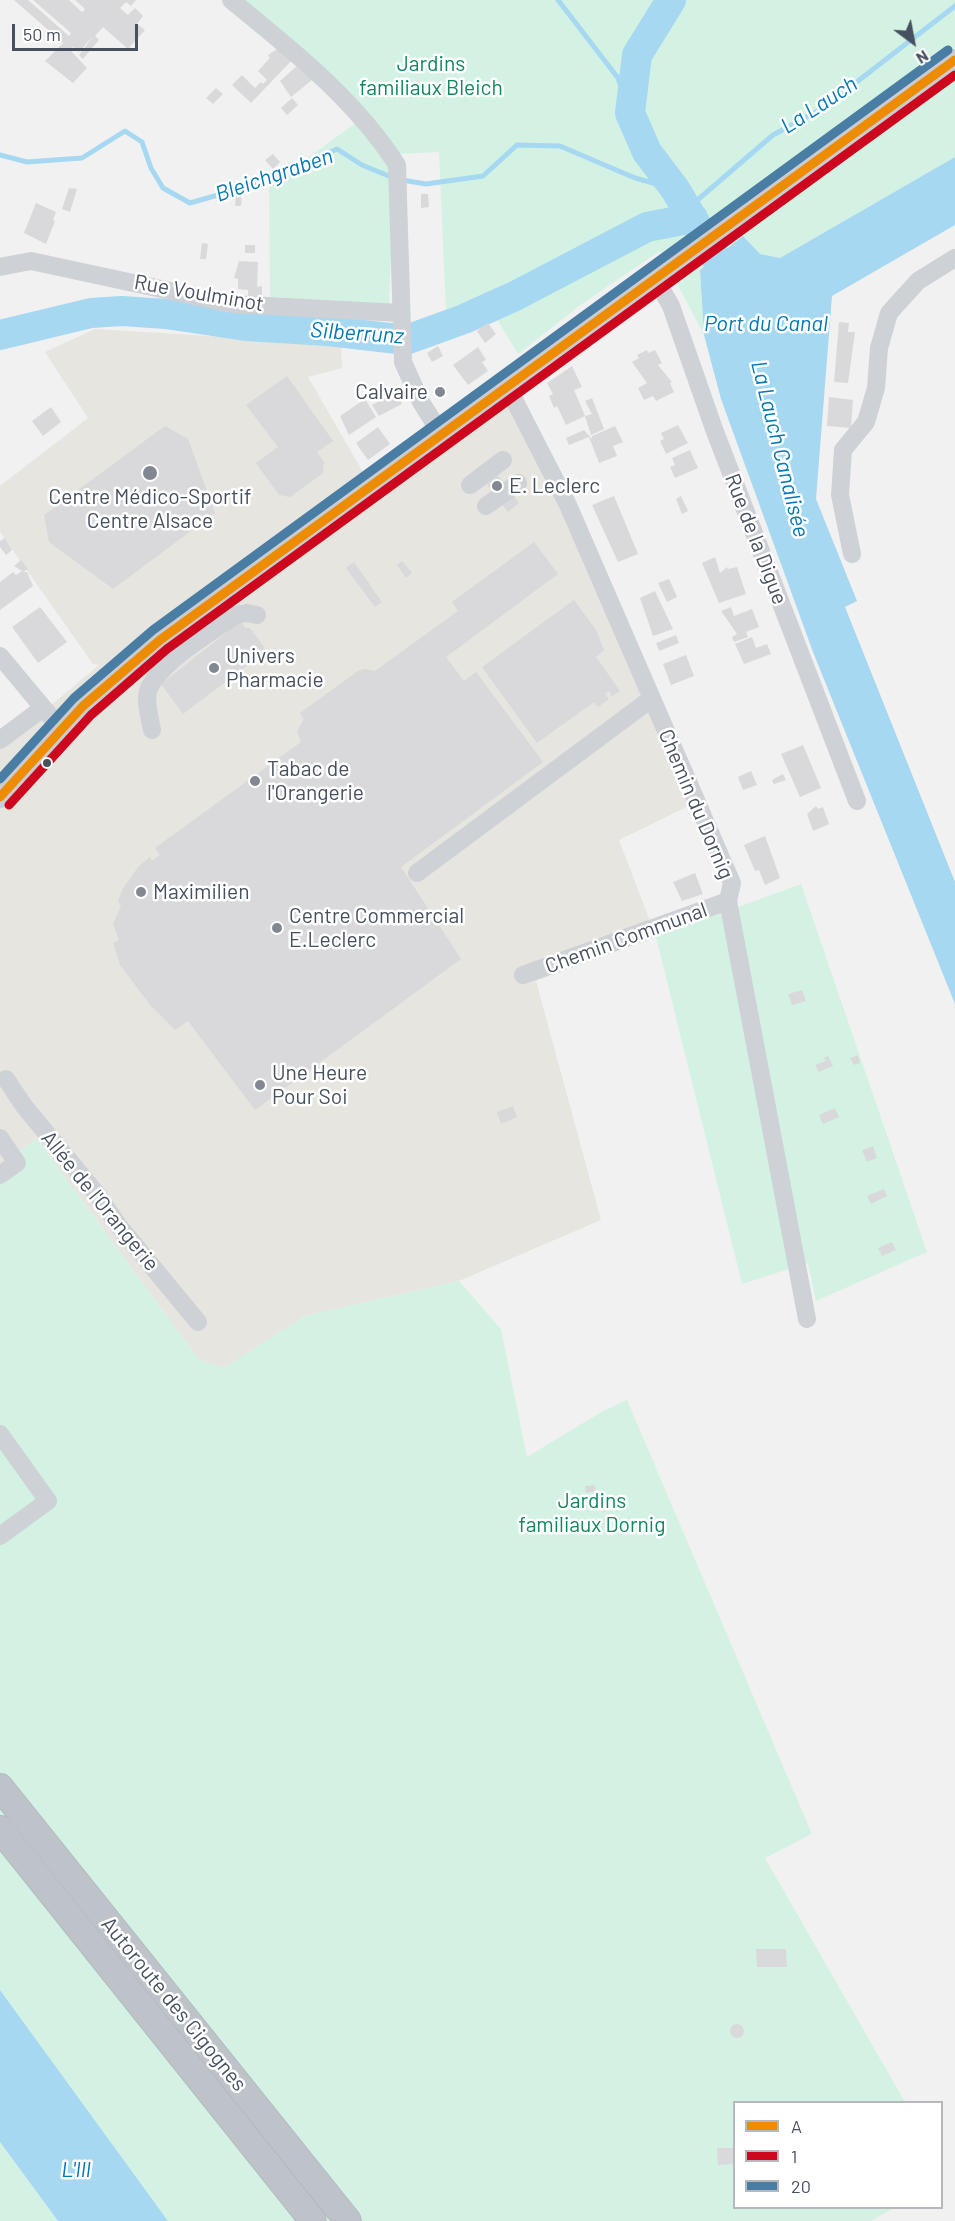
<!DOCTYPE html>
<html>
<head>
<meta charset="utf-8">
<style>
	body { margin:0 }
	#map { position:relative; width:955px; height:2221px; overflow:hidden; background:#f2f1f1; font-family:Barlow,sans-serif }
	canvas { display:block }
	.legend { position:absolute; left:733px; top:2101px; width:210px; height:108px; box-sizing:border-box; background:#fff; border:2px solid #b5b9bf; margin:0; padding:8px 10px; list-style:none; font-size:18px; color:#46505f }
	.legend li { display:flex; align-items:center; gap:12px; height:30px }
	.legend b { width:30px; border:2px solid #b5b9bf }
	.north { position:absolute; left:883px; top:12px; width:60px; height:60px; -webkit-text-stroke:4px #fff; paint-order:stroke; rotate:148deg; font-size:16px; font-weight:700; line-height:24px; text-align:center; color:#46505f }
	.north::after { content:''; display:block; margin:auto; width:21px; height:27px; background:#46505f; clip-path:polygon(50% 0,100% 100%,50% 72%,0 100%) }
	.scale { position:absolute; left:12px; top:24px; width:126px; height:27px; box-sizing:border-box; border:3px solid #46505f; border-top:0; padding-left:8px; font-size:18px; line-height:21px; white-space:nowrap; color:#46505f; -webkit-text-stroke:4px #fff; paint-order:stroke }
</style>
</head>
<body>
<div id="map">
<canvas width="955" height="2221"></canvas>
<ul class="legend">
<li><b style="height:8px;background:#ed8c01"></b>A</li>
<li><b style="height:8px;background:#cc071e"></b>1</li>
<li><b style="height:8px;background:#497da3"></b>20</li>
</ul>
<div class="north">N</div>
<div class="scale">50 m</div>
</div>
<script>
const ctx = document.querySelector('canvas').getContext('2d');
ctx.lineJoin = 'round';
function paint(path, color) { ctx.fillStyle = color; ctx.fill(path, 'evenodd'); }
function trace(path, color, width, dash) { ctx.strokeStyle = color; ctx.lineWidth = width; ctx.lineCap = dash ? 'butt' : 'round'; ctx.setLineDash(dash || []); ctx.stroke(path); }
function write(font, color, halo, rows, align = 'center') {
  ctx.font = font + ' Barlow,sans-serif'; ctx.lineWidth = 5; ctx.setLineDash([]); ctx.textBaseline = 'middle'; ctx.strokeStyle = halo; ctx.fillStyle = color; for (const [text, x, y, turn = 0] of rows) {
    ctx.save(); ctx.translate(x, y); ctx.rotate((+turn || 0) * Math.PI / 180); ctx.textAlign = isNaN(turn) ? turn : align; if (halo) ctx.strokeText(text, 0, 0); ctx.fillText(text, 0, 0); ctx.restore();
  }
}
paint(new Path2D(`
	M95,329L341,344L342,368L308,377L364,474L514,376L701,800L619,840L656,937L536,981L601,1220L459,1281L305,1316L224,1369L199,1360L37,1139L0,1165V748L99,665L93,664L0,532V486L88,418L45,352Z`), '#e6e5df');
paint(new Path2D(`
	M238,0H955V157L780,258L760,254L743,236L700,270L704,335L660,251L586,301L518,354L486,301L446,313L439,152L395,154L389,304L270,297L269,186L364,117Z
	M801,884L927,1252L816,1301L808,1263L742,1284L656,937Z
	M37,1139L199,1360L224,1368L305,1316L459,1281L501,1329L527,1457L603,1411L627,1400L812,1834L765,1858L905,2102H734V2208H894L871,2221H168L0,1990V1165Z
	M0,2142L58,2221H0Z`), '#d4f2e3');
paint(new Path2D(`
	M955,157V225L832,296L816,499L857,601L845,607L955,882V1004L813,652L721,399L704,335L700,270L743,236L760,254L780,258Z
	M0,1990L168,2221H58L0,2142Z`), '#a6d8f2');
trace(new Path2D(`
	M558,0L618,78L630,113
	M0,155L27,162L82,158L125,131L142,142L151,168L163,188L190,203L263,182L337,149L362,165L396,179L426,184L483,176L517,145L560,146L635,178L675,189
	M687,209L773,135L823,108L955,6`), '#a6d8f2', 5);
trace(new Path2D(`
	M671,0L637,55L630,113L647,152L675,189L737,293
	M0,335L91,313L122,311L166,314L246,326L328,331L406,340L464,319L515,296L647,227L693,218`), '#a6d8f2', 30);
paint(new Path2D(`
	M14,0H28L69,36L71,33L33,0H69L82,12L85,9L75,0H136L131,6L126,2L120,8L128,15L135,8L143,16L137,24L145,30L128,49L103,27L95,36L99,40L83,59L79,55L94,35L79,52L73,47L70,50L87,68L73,83L45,61L63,43Z
	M280,47L293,59L251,103L232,85L242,75L255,88L261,82L263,84L267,80L258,71L270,58L268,55Z
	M299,64L312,80L291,97L280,81Z
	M216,88L223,94L213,104L206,98Z
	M292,98L298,105L287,115L281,108Z
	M273,154L280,162L273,169L265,160Z
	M69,188L77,189L70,212L62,209Z
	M242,194L241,206H235L236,196Z
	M421,194H428L429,207L421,208Z
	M36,203L56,212L53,220L55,221L46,244L24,233Z
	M202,243L208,244L206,259H200Z
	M245,245H255V253H245Z
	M239,261L258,262L257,287L262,286V300L248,299V290L238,289V279L234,278Z
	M839,322L849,323L848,332H855L848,383L834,382Z
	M488,323L496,334L485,343L477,331Z
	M438,346L443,356L432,362L427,353Z
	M478,347L486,360L482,362L488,371L468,385L453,365Z
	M647,350L648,353L655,350L662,363L658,365L672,382L670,383L674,392L656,401L653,396L644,400L638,388L647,383L632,362L639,358L637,355Z
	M572,366L582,387L574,390L585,416L592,414L585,401L592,398L604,429L591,435L585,416L566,425L557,406L554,408L549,396L553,394L547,383Z
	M287,376L333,441L317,452L324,462L323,473L290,497L279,495L256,463L278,447L246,405Z
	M397,387L402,404L379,416L372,405L389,396L387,392Z
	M829,397L853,400L851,428L827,426Z
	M365,399L376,417L349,435L340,416Z
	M51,407L61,422L43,436L32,421Z
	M678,425L688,443L666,454L660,441L664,439L661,433Z
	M165,426L188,439L215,513L113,589L49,542L44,515Z
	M615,426L623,442L613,446L617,456L599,463L589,437L569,445L566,438L584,430L592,439V436Z
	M378,427L390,444L368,460L356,443Z
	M690,450L698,468L675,478L670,467L675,465L672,458Z
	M487,461L519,503L508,512L476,469Z
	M614,496L638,554L618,562L592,505Z
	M681,496L688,511L682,514L676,499Z
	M5,538L12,550L6,555L0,547V541Z
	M534,542L558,574L446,657L464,681L476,672L543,762L401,867L461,959L255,1110L188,1021L175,1030L151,1006L120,965L113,943L119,940L113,924L121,906L118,901L123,888L139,866L150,857L152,861L160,855L155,848L301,742L297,731L304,719L300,713L358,671L365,669L375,671L458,611L452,602Z
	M715,557L720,573L727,567L728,569L737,567L746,594L719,603L702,563Z
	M21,560L28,569L23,572H27L33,586L0,610V582L13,572L16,575L22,571L14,566Z
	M402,561L412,573L406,578L397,565Z
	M354,562L382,602L375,607L346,568Z
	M669,579L677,597L667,602L658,583Z
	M655,591L673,629L653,636L640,598Z
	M574,600L596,630L604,650L596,657L620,691L612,696L609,691L605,694L609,699L598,707L594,702L537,743L482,667Z
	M40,607L67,642L38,663L12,627Z
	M731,607L734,616L752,609L759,627L746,632L748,637L734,642L732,637L737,634L721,611Z
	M241,621L245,628H250L265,648L264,653L183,714L161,684Z
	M676,635L679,643L659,651L656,643Z
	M752,637L756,648L767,644L771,654L744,664L735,644Z
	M686,655L694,676L671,685L663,664Z
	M803,745L821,788L800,797L781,754Z
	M751,771L757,785L743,790L738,777Z
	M783,774L786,780L774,784L772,780Z
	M816,806L818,809L823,807L829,824L813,831L807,814Z
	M765,836L780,878L765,885L759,870L755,871L744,845Z
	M695,873L703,894L682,901L673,882Z
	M802,990L806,1001L792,1005L788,994Z
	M858,1055L860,1063L854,1065L850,1058Z
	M828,1056L833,1066L819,1072L815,1065L826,1061L824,1058Z
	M513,1106L517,1117L501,1124L497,1112Z
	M835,1108L839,1117L823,1124L819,1115Z
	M873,1146L877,1158L867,1162L862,1150Z
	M884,1189L887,1196L871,1204L867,1196Z
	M892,1242L896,1250L882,1256L878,1248Z
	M595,1485L596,1491L586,1493L585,1486Z
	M614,1501L616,1507L603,1512L600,1504Z
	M756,1949H786L787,1967H757Z
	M730 2031a7 7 0 1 1 14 0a7 7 0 1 1-14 0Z
	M717,2148H734V2164L718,2165Z`), '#d9d9db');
const highway = new Path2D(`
	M0,1787L348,2221
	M0,1829L313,2221`);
trace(highway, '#b5b9c1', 28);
trace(new Path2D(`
	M231,0C291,49 355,99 397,165L403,362L421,402L441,434
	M0,267L31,261L231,304L400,313
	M655,278L671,306L714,429L857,801
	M507,386L568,505L732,883L728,901L807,1319
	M470,485L503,460
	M486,506L518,483
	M852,554L840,495L843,450L866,422L876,388L879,348L889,313L918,281L955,258
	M0,656L61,729
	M152,730C150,718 144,699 149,688C163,660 210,633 236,615L247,613L257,615
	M0,740L43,708
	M417,873L651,699
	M523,975L728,901
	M6,1079L24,1106L99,1197L118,1225L198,1322
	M0,1138L17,1163L0,1175
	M0,1434L48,1501L0,1536`), '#ced1d5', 18);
trace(new Path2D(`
	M0,797L83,706L160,640L955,60`), '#c9ccd2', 22);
trace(highway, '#bec2c9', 26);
trace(new Path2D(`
	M0,797L83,706L160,640L955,60`), '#ed8c01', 9);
trace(new Path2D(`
	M9,805L91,715L167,649L955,75`), '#cc071e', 9);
trace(new Path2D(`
	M0,779L74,698L153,630L948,50`), '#497da3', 9);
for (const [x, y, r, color] of [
	[440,392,6,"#828892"],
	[150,473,8,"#828892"],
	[497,486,6,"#828892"],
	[214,668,6,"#828892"],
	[47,763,5,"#46505f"],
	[255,781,6,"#828892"],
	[141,892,6,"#828892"],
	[277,928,6,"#828892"],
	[260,1085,6,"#828892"]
]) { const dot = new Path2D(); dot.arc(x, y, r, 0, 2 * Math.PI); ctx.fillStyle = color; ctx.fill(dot); trace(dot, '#fff', 2); }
write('21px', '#10875c', '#fff', [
	["Jardins",431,64],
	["familiaux Bleich",431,88],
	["Jardins",592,1501],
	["familiaux Dornig",592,1525]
]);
write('21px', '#46505f', '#fff', [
	["Rue Voulminot",199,293,10],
	["Rue de la Digue",756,539,69],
	["Chemin du Dornig",696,804,67],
	["Chemin Communal",626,938,-20],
	["Allée de l'Orangerie",100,1201,51],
	["Autoroute des Cigognes",174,2004,51]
]);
write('21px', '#46505f', '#fff', [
	["Calvaire",428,392,"right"],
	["E. Leclerc",509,486],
	["Centre Médico-Sportif",150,497,"center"],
	["Centre Alsace",150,521,"center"],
	["Univers",226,656],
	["Pharmacie",226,680],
	["Tabac de",267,769],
	["l'Orangerie",267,793],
	["Maximilien",153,892],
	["Centre Commercial",289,916],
	["E.Leclerc",289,940],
	["Une Heure",272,1073],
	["Pour Soi",272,1097]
], 'left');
write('italic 22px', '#0178b7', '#fff', [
	["La Lauch",819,105,-33],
	["Bleichgraben",274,175,-19],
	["Port du Canal",766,324],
	["Silberrunz",357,333,4],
	["La Lauch Canalisée",780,449,76],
	["L'Ill",76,2170]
]);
</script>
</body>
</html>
